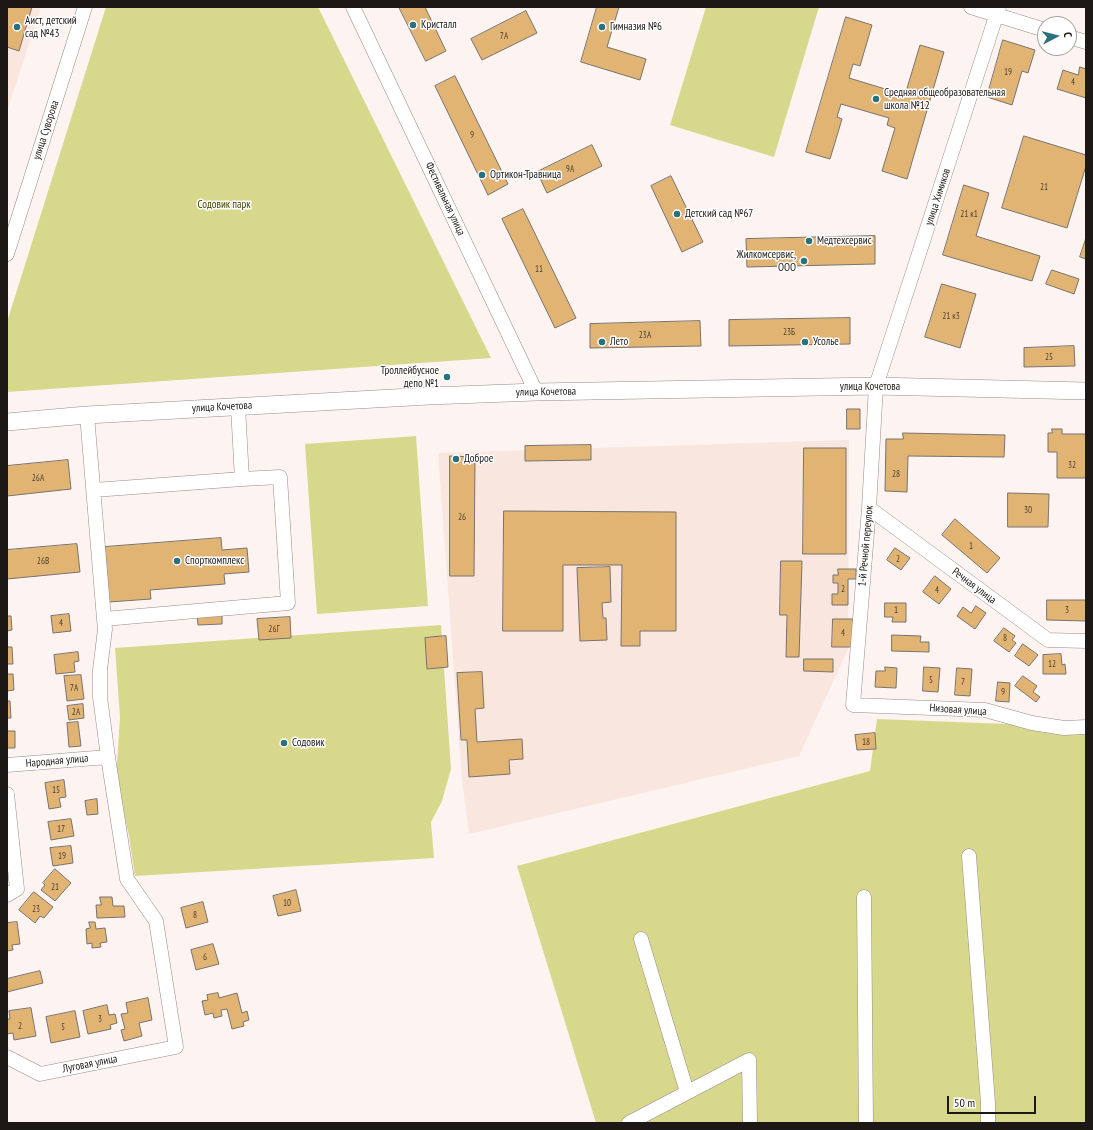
<!DOCTYPE html>
<html>
<head>
<meta charset="utf-8">
<style>
	body { margin:0 }
	#map { position:relative; width:1093px; height:1130px; overflow:hidden; background:#fdf3f0; font-family:"PT Sans Narrow",sans-serif }
	canvas { display:block }
	.frame { position:absolute; inset:0; border:8px solid #1b1816; pointer-events:none }
	.north { position:absolute; left:1037px; top:16px; width:40px; height:40px; box-sizing:border-box; background:#fff; border:1px solid #a4a3a2; border-radius:50%; rotate:83deg; font-size:11px; font-weight:700; line-height:16px; text-align:center; color:#1b1816 }
	.north::after { content:''; display:block; margin:auto; width:14px; height:18px; background:#29717c; clip-path:polygon(50% 0,100% 100%,50% 72%,0 100%) }
	.scale { position:absolute; left:947px; top:1096px; width:89px; height:18px; box-sizing:border-box; border:2px solid #1b1816; border-top:0; padding-left:5px; font-size:12px; line-height:14px; white-space:nowrap; color:#1b1816; -webkit-text-stroke:3px #fff; paint-order:stroke }
</style>
</head>
<body>
<div id="map">
<canvas width="1093" height="1130"></canvas>
<div class="frame"></div>
<div class="north">С</div>
<div class="scale">50 m</div>
</div>
<script>
const ctx = document.querySelector('canvas').getContext('2d');
ctx.lineJoin = 'round';
function paint(path, color) { ctx.fillStyle = color; ctx.fill(path, 'evenodd'); }
function trace(path, color, width, dash) { ctx.strokeStyle = color; ctx.lineWidth = width; ctx.lineCap = dash ? 'butt' : 'round'; ctx.setLineDash(dash || []); ctx.stroke(path); }
function write(font, color, halo, rows, align = 'center') {
  ctx.font = font + ' "PT Sans Narrow",sans-serif'; ctx.lineWidth = 3; ctx.setLineDash([]); ctx.textBaseline = 'middle'; ctx.strokeStyle = halo; ctx.fillStyle = color; for (const [text, x, y, turn = 0] of rows) {
    ctx.save(); ctx.translate(x, y); ctx.rotate((+turn || 0) * Math.PI / 180); ctx.textAlign = isNaN(turn) ? turn : align; if (halo) ctx.strokeText(text, 0, 0); ctx.fillText(text, 0, 0); ctx.restore();
  }
}
paint(new Path2D(`
	M7,7H41L7,111Z
	M849,440L848,649L799,756L469,834L462,780L438,453Z`), '#f8e6df');
paint(new Path2D(`
	M106,7H318L491,358L7,392V322Z
	M706,7H819L774,157L670,125Z
	M416,436L428,606L317,614L305,444Z
	M441,625L451,769L442,801L431,822L434,858L135,876L129,836L116,780L120,717L115,648Z
	M877,719L1086,727V1123H596L517,866L870,771Z`), '#d8d88d');
const building = new Path2D(`
	M7,7H32L19,51L7,47Z
	M399,7H425L446,51L426,61Z
	M597,7H619L607,47L646,59L640,80L581,62Z
	M526,11L537,33L482,60L471,39Z
	M846,17L872,25L860,66L853,64L849,78L905,95L920,45L944,52L907,179L882,171L895,128L887,125L889,118L841,104L837,117L842,119L830,159L806,152Z
	M1003,40L1035,50L1028,73L1022,71L1012,105L987,97Z
	M1080,67L1086,69V98L1057,89L1063,70L1078,75Z
	M455,76L508,184L488,195L435,86Z
	M1024,136L1086,155V166L1067,228L1002,208Z
	M592,145L602,166L547,193L537,172Z
	M671,176L703,242L682,252L651,186Z
	M964,185L989,193L976,236L1040,256L1032,281L943,255Z
	M523,209L576,318L555,328L502,219Z
	M875,236V264L747,267L746,239Z
	M1086,238V259L1080,257Z
	M1052,270L1079,279L1074,294L1046,284Z
	M942,284L976,294L960,348L925,337Z
	M850,318V344L729,346V320Z
	M700,321L701,346L590,348V324Z
	M1074,346L1075,366L1024,367V348Z
	M847,409H860V429H847Z
	M1052,429H1062V434H1086V478H1057V452H1048V433H1052Z
	M903,433L1005,435L1004,457L908,456L907,492L885,491L886,439H903Z
	M591,445V460L525,461V446Z
	M804,448H846V554H803Z
	M450,456L475,457L474,576H450Z
	M68,460L71,489L7,496V466Z
	M1008,493L1049,494L1048,527H1008Z
	M504,511L676,512V631H640V646H621L622,565H563V631H503Z
	M955,519L1000,558L987,573L942,535Z
	M221,538L222,550L247,548L249,572L224,574L225,584L150,590L151,599L109,602L105,547Z
	M77,544L80,572L7,579V550Z
	M895,548L910,558L901,570L887,560Z
	M781,561H802L799,657H786L787,615H780Z
	M610,567L611,602L602,603L603,618H606L607,640L580,641L577,568Z
	M838,569H856V579H848V605H832V594H838V583H833V575H838Z
	M935,576L951,589L939,604L923,592Z
	M1047,600H1086V621L1047,620Z
	M885,603H906V622H892L893,617H885Z
	M976,606L986,613L975,629L957,616L963,607L971,613Z
	M69,614L71,631L53,633L51,616Z
	M222,614V624L198,625L197,615Z
	M7,616H11L12,630L7,631Z
	M290,617L291,638L259,640L257,619Z
	M833,619H853L852,647H832Z
	M1004,628L1015,636L1012,640L1016,643L1009,652L994,641Z
	M892,635L921,636L920,642H929V652L892,651Z
	M446,636L448,667L427,669L425,638Z
	M1023,644L1038,655L1029,666L1015,656Z
	M7,647H12L13,664H7Z
	M78,652L79,661L74,662L75,672L56,674L54,655Z
	M1061,654L1062,665L1065,664L1066,674H1043V655Z
	M804,659H833V672L804,671Z
	M885,667L897,668L896,688L875,687L876,671H885Z
	M924,667L940,668L938,692L923,691Z
	M957,668L972,669L970,696L955,695Z
	M482,672L484,708L475,709L477,742L522,739L523,759L509,760L510,774L469,777L467,740H461L457,673Z
	M7,674H13L14,690L7,691Z
	M81,675L84,699L67,701L64,676Z
	M1023,676L1037,686L1033,692L1040,697L1036,702L1015,686Z
	M998,682L1010,683L1009,702L996,701Z
	M7,701H10L11,718H7Z
	M83,704L84,718L69,720L67,706Z
	M78,722L81,746L69,747L67,723Z
	M7,731H15V748H7Z
	M875,733L876,749L857,750L855,735Z
	M64,780L66,797L59,798L61,807L49,809L45,783Z
	M97,799L98,814L87,815L85,801Z
	M71,819L74,836L51,840L48,822Z
	M71,846L73,863L53,866L50,848Z
	M55,869L71,883L55,901L41,890L45,885L43,883Z
	M296,890L301,911L278,916L273,896Z
	M34,892L53,907L44,918L40,916L35,923L19,910Z
	M100,897H112L113,906H124L125,917L97,918L96,905H101Z
	M203,902L208,922L186,928L181,908Z
	M17,922L20,944L12,945L13,950L7,951V923Z
	M89,922H95L96,929L105,928L107,942L100,943L101,947L92,948V943L87,944L86,929L90,928Z
	M213,944L219,964L196,970L191,950Z
	M40,971L43,983L7,992V979Z
	M218,993L219,998L237,993L242,1013L247,1011L249,1020L243,1022L244,1026L232,1029L227,1009L221,1010L222,1016L214,1018L213,1013L205,1015L202,1001L208,1000L207,995Z
	M148,998L152,1020L139,1023L142,1036L124,1041L121,1030L125,1029L121,1014L128,1013L126,1003Z
	M107,1005L109,1015L115,1014L117,1023L110,1025L111,1029L88,1034L83,1011Z
	M31,1008L36,1036L14,1040L13,1033L7,1034V1019H10L9,1011Z
	M75,1011L80,1037L51,1043L46,1017Z`);
paint(building, '#e1b474');
trace(building, '#78736c', 1);
const minor = new Path2D(`
	M353,7L536,392
	M971,7L1045,30
	M999,7L876,386L869,508L853,705L985,710L1032,723L1064,728L1086,727
	M1069,37L1086,42
	M7,254L85,7
	M94,490L242,479
	M869,508L1048,640L1086,641
	M104,619L288,603L280,477L242,479L238,407
	M7,765L108,757
	M7,794L17,889L7,895
	M969,856L988,1103V1123
	M864,897L866,1123
	M641,939L687,1092
	M7,1057L40,1074L176,1047L156,921L127,879L108,757L100,697V670L105,629L104,619L87,415
	M629,1123L749,1060L750,1123`);
const major = new Path2D(`
	M7,422L87,415L429,396L536,392L876,386L1086,391`);
trace(minor, '#958c89', 15);
trace(major, '#958c89', 18);
trace(minor, '#fff', 14);
trace(major, '#fff', 17);
for (const [x, y, r, color] of [
	[413,25,4,"#29717c"],
	[17,27,4,"#29717c"],
	[602,27,4,"#29717c"],
	[876,99,4,"#29717c"],
	[482,175,4,"#29717c"],
	[677,214,4,"#29717c"],
	[809,241,4,"#29717c"],
	[804,261,4,"#29717c"],
	[602,342,4,"#29717c"],
	[805,342,4,"#29717c"],
	[447,377,4,"#29717c"],
	[456,459,4,"#29717c"],
	[177,561,4,"#29717c"],
	[284,743,4,"#29717c"]
]) { const dot = new Path2D(); dot.arc(x, y, r, 0, 2 * Math.PI); ctx.fillStyle = color; ctx.fill(dot); trace(dot, '#fff', 1.5); }
write('9px', '#4c3f2e', null, [
	["7А",504,36],
	["19",1008,72],
	["4",1073,82],
	["9",472,135],
	["9А",570,169],
	["21",1044,187],
	["21 к1",969,214],
	["11",539,269],
	["21 к3",951,316],
	["23Б",789,332],
	["23А",645,335],
	["25",1049,357],
	["32",1072,465],
	["28",896,474],
	["26А",38,478],
	["30",1028,510],
	["26",462,517],
	["1",971,546],
	["2",898,559],
	["26В",43,561],
	["2",843,589],
	["4",937,590],
	["1",896,610],
	["3",1067,610],
	["4",61,623],
	["26Г",274,629],
	["4",843,633],
	["8",1005,638],
	["12",1052,664],
	["5",931,680],
	["7",963,682],
	["7А",74,688],
	["9",1003,692],
	["2А",76,712],
	["18",866,742],
	["15",56,790],
	["17",61,829],
	["19",62,856],
	["21",55,887],
	["10",287,903],
	["23",36,909],
	["8",195,915],
	["6",205,957],
	["3",100,1019],
	["2",20,1026],
	["5",63,1027]
]);
write('11px', '#1b1816', '#fff', [
	["Аист, детский",25,21],
	["сад №43",25,34],
	["Кристалл",421,25],
	["Гимназия №6",610,27],
	["Средняя общеобразовательная",884,93],
	["школа №12",884,106],
	["Ортикон-Травница",490,175],
	["Детский сад №67",685,214],
	["Медтехсервис",817,241],
	["Жилкомсервис,",796,255,"right"],
	["ООО",796,268,"right"],
	["Лето",610,342],
	["Усолье",813,342],
	["Троллейбусное",439,371,"right"],
	["депо №1",439,384,"right"],
	["Доброе",464,459],
	["Спорткомплекс",185,561],
	["Содовик",292,743]
], 'left');
write('11px', '#1b1816', '#fff', [
	["улица Суворова",46,130,-72],
	["улица Химиков",938,197,-72],
	["Фестивальная улица",445,199,65],
	["улица Кочетова",870,387],
	["улица Кочетова",546,392,-1],
	["улица Кочетова",222,407,-3],
	["1-й Речной переулок",866,546,-85],
	["Речная улица",974,586,37],
	["Низовая улица",958,710,4],
	["Народная улица",57,761,-5],
	["Луговая улица",90,1064,-11]
]);
write('11px', '#424003', '#fff', [
	["Содовик парк",224,205]
]);
</script>
</body>
</html>
